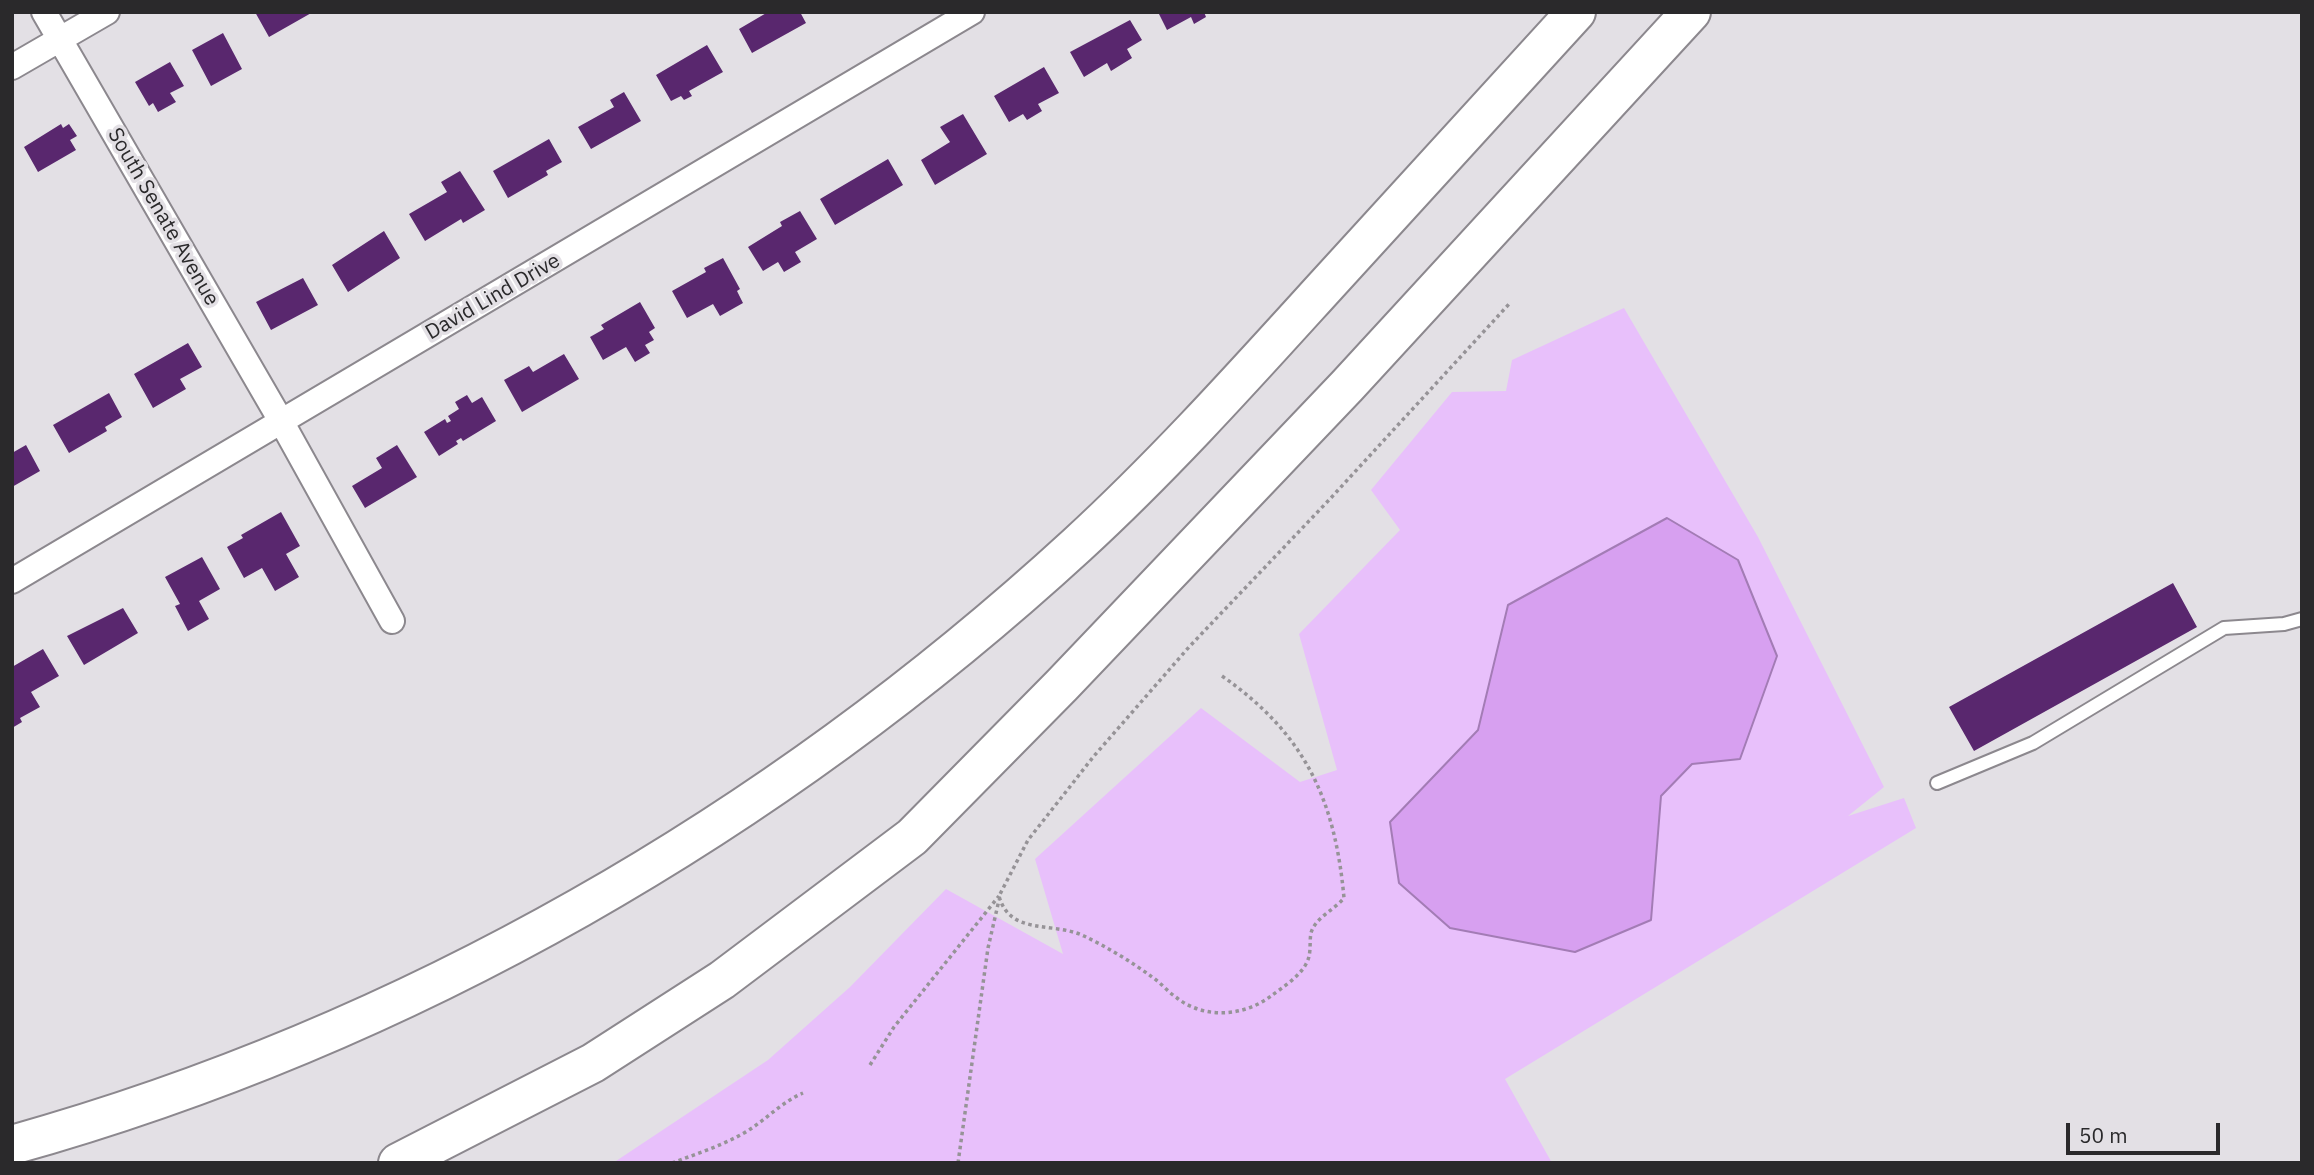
<!DOCTYPE html>
<html>
<head>
<meta charset="utf-8">
<style>
	body { margin:0 }
	#map { position:relative; width:2314px; height:1175px; overflow:hidden; background:#e3e0e5; font-family:"IBM Plex Sans",sans-serif }
	canvas { display:block }
	.frame { position:absolute; inset:0; border:14px solid #2a292b; pointer-events:none }
	.scale { position:absolute; left:2066px; top:1123px; width:154px; height:32px; box-sizing:border-box; border:4px solid #2a292b; border-top:0; padding-left:9px; font-size:21px; line-height:24px; white-space:nowrap; color:#2a292b; -webkit-text-stroke:5px #e3e0e5; paint-order:stroke }
</style>
</head>
<body>
<div id="map">
<canvas width="2314" height="1175"></canvas>
<div class="frame"></div>
<div class="scale">50 m</div>
</div>
<script>
const ctx = document.querySelector('canvas').getContext('2d');
ctx.lineJoin = 'round';
function paint(path, color) { ctx.fillStyle = color; ctx.fill(path, 'evenodd'); }
function trace(path, color, width, dash) { ctx.strokeStyle = color; ctx.lineWidth = width; ctx.lineCap = dash ? 'butt' : 'round'; ctx.setLineDash(dash || []); ctx.stroke(path); }
function write(font, color, halo, rows, align = 'center') {
  ctx.font = font + ' "IBM Plex Sans",sans-serif'; ctx.lineWidth = 7; ctx.setLineDash([]); ctx.textBaseline = 'middle'; ctx.strokeStyle = halo; ctx.fillStyle = color; for (const [text, x, y, turn = 0] of rows) {
    ctx.save(); ctx.translate(x, y); ctx.rotate((+turn || 0) * Math.PI / 180); ctx.textAlign = isNaN(turn) ? turn : align; if (halo) ctx.strokeText(text, 0, 0); ctx.fillText(text, 0, 0); ctx.restore();
  }
}
paint(new Path2D(`
	M1624,308L1758,537L1884,787L1848,816L1904,798L1916,828L1505,1079L1552,1163H613L768,1060L850,987L946,889L1063,954L1035,859L1201,708L1300,782L1337,770L1299,634L1400,530L1371,490L1452,392L1506,391L1512,360Z`), '#e8c0fb');
const water = new Path2D(`
	M1667,518L1738,560L1777,656L1740,759L1692,764L1661,796L1651,920L1575,952L1450,928L1399,883L1390,822L1478,730L1508,605Z`);
paint(water, '#d7a0f0');
trace(water, '#a37cb5', 2);
paint(new Path2D(`
	M255,12H313L269,37Z
	M768,12H800L806,23L752,53L739,29Z
	M1158,12H1204L1206,17L1194,24L1191,17L1167,30Z
	M1130,20L1142,40L1127,49L1132,58L1111,71L1107,63L1084,77L1070,52Z
	M223,33L242,69L211,86L192,50Z
	M707,45L723,72L689,91L692,96L684,100L681,96L671,101L656,75Z
	M170,62L184,86L170,93L176,102L158,112L153,103L149,106L135,82Z
	M1044,67L1059,93L1038,104L1042,111L1027,120L1023,114L1009,122L994,96Z
	M624,92L641,121L591,149L578,127L614,107L610,100Z
	M963,114L987,154L935,185L921,160L950,142L940,127Z
	M61,124L63,128L69,124L77,136L70,140L76,150L38,172L24,147Z
	M549,139L562,162L546,171L548,175L508,198L493,171Z
	M888,159L903,185L835,225L820,199Z
	M460,171L485,210L463,223L461,219L425,241L409,214L447,192L441,182Z
	M800,211L817,239L795,252L801,262L784,272L778,262L763,271L748,247L782,226L780,222Z
	M384,231L400,258L348,292L332,265Z
	M723,258L740,289L737,291L743,303L720,316L713,304L687,318L672,291L706,272L704,268Z
	M303,278L318,305L271,330L256,302Z
	M640,302L655,328L649,332L654,340L645,345L650,353L635,362L626,347L603,360L590,337L604,329L601,325Z
	M188,343L202,367L180,379L186,389L153,408L134,374Z
	M564,354L579,379L522,412L504,380L529,366L533,372Z
	M109,393L122,417L105,427L107,431L69,453L53,425Z
	M467,395L472,403L482,397L496,421L463,441L461,438L456,441L458,444L439,456L424,432L445,419L447,423L451,421L448,416L459,409L455,402Z
	M26,445L40,471L12,487V453Z
	M397,445L417,477L365,508L352,486L382,468L376,458Z
	M281,512L300,546L286,554L299,577L275,591L262,568L244,578L227,547L243,538L241,535Z
	M202,557L220,589L199,601L209,619L188,631L175,606L180,604L165,577Z
	M2173,583L2197,627L1974,751L1949,707Z
	M123,608L138,633L84,665L67,636Z
	M43,649L59,676L31,692L40,707L20,718L22,722L12,728V667Z`), '#59276e');
const lane = new Path2D(`
	M1937,783L2033,743L2224,628L2284,624L2302,619`);
const street = new Path2D(`
	M44,12L281,421L392,621
	M12,67L107,12
	M12,581L972,12`);
const highway = new Path2D(`
	M12,1145C409,1034 774,823 1077,545C1164,465 1243,377 1323,289C1407,197 1491,105 1576,12
	M398,1163L593,1063L722,980L912,837L1062,685L1347,386L1691,12`);
trace(lane, '#8c888e', 16);
trace(street, '#8c888e', 28);
trace(highway, '#8c888e', 42);
trace(new Path2D(`
	M1222,676C1305,734 1335,799 1344,898C1334,910 1315,918 1311,933C1309,943 1312,954 1306,964C1299,977 1282,988 1271,996C1243,1017 1204,1019 1177,998C1168,992 1161,983 1152,977C1132,962 1107,947 1084,936C1052,921 1010,936 999,896L1028,840L1094,756L1189,647L1329,500L1510,303
	M870,1065L894,1027L999,896
	M672,1163C696,1154 721,1146 744,1133C765,1121 780,1103 803,1093
	M958,1163L988,948L999,900`), '#969397', 3.5, [3.5, 3.5]);
trace(lane, '#fff', 12);
trace(street, '#fff', 24);
trace(highway, '#fff', 38);
write('21px', '#2a292b', '#e3e0e5', [
	["South Senate Avenue",163,217,60],
	["David Lind Drive",493,297,-30]
]);
</script>
</body>
</html>
